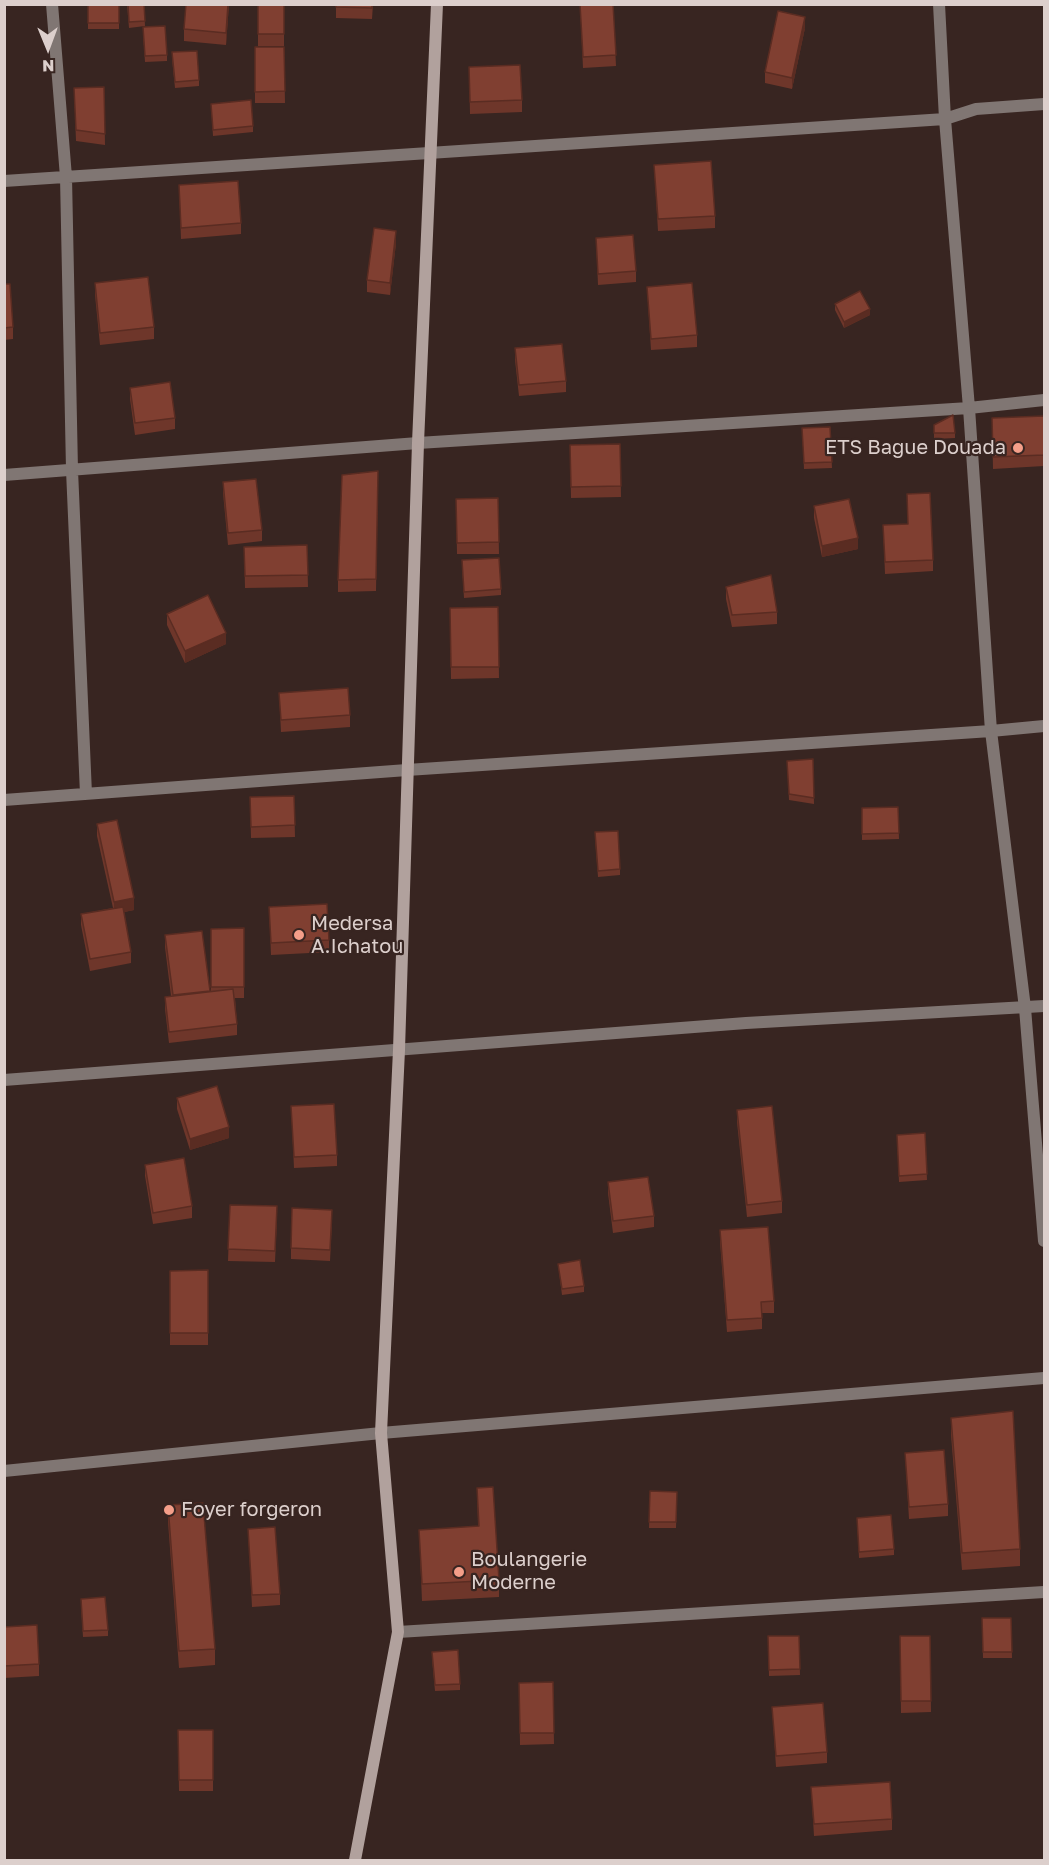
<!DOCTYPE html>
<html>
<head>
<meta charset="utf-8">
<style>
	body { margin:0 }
	#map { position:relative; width:1049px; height:1865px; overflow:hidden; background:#382521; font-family:"Golos Text",sans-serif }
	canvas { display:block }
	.frame { position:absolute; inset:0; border:6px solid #dccfcc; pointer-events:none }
	.north { position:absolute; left:18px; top:18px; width:60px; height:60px; -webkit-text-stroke:4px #382521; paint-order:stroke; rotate:179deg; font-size:16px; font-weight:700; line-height:24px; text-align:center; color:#dccfcc }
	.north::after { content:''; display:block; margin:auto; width:21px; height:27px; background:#dccfcc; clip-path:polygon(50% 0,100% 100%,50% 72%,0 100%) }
</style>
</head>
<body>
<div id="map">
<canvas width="1049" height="1865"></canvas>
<div class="frame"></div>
<div class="north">N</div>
</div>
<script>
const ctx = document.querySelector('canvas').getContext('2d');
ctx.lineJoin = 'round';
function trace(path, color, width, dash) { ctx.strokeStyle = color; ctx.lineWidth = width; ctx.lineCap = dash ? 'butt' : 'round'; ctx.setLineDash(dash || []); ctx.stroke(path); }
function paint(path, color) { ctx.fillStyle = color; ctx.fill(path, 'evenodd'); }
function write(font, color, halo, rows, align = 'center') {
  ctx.font = font + ' "Golos Text",sans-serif'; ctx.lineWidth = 4.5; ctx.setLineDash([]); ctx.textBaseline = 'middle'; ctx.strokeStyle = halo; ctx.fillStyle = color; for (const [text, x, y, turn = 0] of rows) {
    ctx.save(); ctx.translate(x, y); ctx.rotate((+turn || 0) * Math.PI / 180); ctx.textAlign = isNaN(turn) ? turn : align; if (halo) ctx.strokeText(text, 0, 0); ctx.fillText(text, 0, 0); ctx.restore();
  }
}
trace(new Path2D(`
	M52,4L66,177L72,470L86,794
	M939,4L945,119L969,408L991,731L1025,1008L1044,1241
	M4,181L945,119L976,109L1044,104
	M4,475L418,443L969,408L1044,400
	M4,800L407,770L991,731L1044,726
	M4,1080L746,1023L1044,1006
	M4,1471L381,1433L1044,1378
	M398,1632L1044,1592`), '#807673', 12);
trace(new Path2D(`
	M355,1860L398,1632L381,1433L399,1050L418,443L437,4`), '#b1a19d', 12);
paint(new Path2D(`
	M88,4H119V29H88Z
	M127,4H144L145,26L129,28Z
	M229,4L226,45L184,41V29Z
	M258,4H284V46H258Z
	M336,4H373L372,19L336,18Z
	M580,4H613L616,66L583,68Z
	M805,28L792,89L765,83V72Z
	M143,33L167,55V61L145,62Z
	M255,47H284L285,103H255Z
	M172,58L199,80V86L175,88Z
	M469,67L522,100V112L470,114Z
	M104,87L105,145L76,141L74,88Z
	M211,104L253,126V132L213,136Z
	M654,165L715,216V228L658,231Z
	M179,185L241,223V234L181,239Z
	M596,238L636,271V282L598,285Z
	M396,243L390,295L367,292V280Z
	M95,283L154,327V339L100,345L95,295Z
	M4,284L13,327V339L4,340Z
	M647,287L697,335V347L651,350Z
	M835,304L870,315L844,328L835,310Z
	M515,348L566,381V392L519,396L515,360Z
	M130,388L175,418V429L135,435L130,399Z
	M1044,416V466L993,469L992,418Z
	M934,425L955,433V438L934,439Z
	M830,427L832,468L804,469L802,428Z
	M620,444L621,497L571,498L570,445Z
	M378,471L376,591L338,592V580Z
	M223,482L262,530V541L228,545L223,493Z
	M498,498L499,554H457L456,499Z
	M814,506L858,549L822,557L814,518Z
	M908,524L933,560V571L885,574L883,525Z
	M307,545L308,587L245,588L244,547Z
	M462,566L501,589V595L464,598Z
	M726,587L777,612V624L732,627L726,599Z
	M498,607L499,678L451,679L450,608Z
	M167,614L226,644L185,663L167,625Z
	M279,693L350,715V727L281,732Z
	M813,759L814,804L789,800L787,761Z
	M294,796L295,837L251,838L250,797Z
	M898,807L899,839L862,840V808Z
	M97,824L134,910L124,912L131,952V963L90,971L81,925V914L113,908L97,836Z
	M595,838L620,869V875L598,877Z
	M269,907L329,940V952L271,955Z
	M244,928V998H235L237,1024V1035L169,1043L165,1009V997L171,996L165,947V935L202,931L210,992H211V929Z
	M177,1098L229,1138L190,1150L177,1109Z
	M291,1106L337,1155V1166L294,1168Z
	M737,1110L782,1201V1213L747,1217L737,1122Z
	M925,1133L927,1180L899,1182L897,1135Z
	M145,1165L192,1206V1218L153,1224L145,1176Z
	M608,1182L654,1216V1227L613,1233L608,1193Z
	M230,1205L277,1218L275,1262L228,1261Z
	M332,1221L330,1261L291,1259V1248Z
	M720,1230L774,1301V1313H762V1329L727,1332L720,1242Z
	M558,1264L584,1286V1292L562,1295Z
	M208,1270V1345H170V1271Z
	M951,1418L1020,1549V1566L962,1570L951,1435Z
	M905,1453L948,1504V1516L909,1519Z
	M477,1488L499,1580V1597L422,1601L419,1530L478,1526Z
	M650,1491L677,1492L676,1528H649Z
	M168,1505L215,1649V1665L179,1668L168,1522Z
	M857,1518L894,1549V1555L859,1558Z
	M248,1529L280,1594V1605L252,1607Z
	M81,1605L108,1630V1636L83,1637Z
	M982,1618H1011L1012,1658H983Z
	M4,1627L39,1664V1676L4,1678Z
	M768,1636H799L800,1675L769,1676Z
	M900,1636H930L931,1712L901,1713Z
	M432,1658L460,1684V1690L435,1691Z
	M553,1682L554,1744L520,1745L519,1683Z
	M772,1707L827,1752V1763L776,1767Z
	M178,1730H213V1791H179Z
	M811,1787L892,1819V1830L814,1836Z`), '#6e362a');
paint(new Path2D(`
	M228,4H229L226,45V33Z
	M805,17V28L792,89V78Z
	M396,231V243L390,295V283Z
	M870,309V315L844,328V322Z
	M858,538V549L822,557V546Z
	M226,633V644L185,663V651Z
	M134,898V910L114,914V902Z
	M229,1127V1138L190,1150V1139Z`), '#5a2c22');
const building = new Path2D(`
	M88,4H119V23H88Z
	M128,4H144L145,21L129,22Z
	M186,4H228L226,33L184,29Z
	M258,4H284V34H258Z
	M336,4H372V8L336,7Z
	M580,4H613L616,55L583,57Z
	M778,11L805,17L792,78L765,72Z
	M165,26L167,55L145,56L143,27Z
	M255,47H284L285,91L255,92Z
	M197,51L199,80L175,82L172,52Z
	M520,65L522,100L470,102L469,67Z
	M104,87L105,134L76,130L74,88Z
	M251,100L253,126L213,130L211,104Z
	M711,161L715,216L658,219L654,165Z
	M238,181L241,223L181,228L179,185Z
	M374,228L396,231L390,283L367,280Z
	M633,235L636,271L598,274L596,238Z
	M148,277L154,327L100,333L95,283Z
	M692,283L697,335L651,339L647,287Z
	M4,284H10L13,327L4,328Z
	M860,291L870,309L844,322L835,304Z
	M562,344L566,381L519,385L515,348Z
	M170,382L175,418L135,423L130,388Z
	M953,415L955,433H934V425Z
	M1044,416V455L993,457L992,418Z
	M830,427L832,462L804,463L802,428Z
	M620,444L621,486L571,487L570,445Z
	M378,471L376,579L338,580L342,475Z
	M256,479L262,530L228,533L223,482Z
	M930,493L933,560L885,562L883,525L908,524L907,494Z
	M498,498L499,542L457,543L456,499Z
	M849,499L858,538L822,546L814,506Z
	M307,545L308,575L245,576L244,547Z
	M499,558L501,589L464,592L462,560Z
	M771,575L777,612L732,615L726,587Z
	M208,595L226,633L185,651L167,614Z
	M498,607L499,667H451L450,608Z
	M348,688L350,715L281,720L279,693Z
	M813,759L814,798L789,794L787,761Z
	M294,796L295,825L251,827L250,797Z
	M898,807L899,833L862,834V808Z
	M117,820L134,898L114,902L97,824Z
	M618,831L620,869L598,871L595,832Z
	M327,904L329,940L271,943L269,907Z
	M123,907L131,952L90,959L81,914Z
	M244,928V987H211V929Z
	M202,931L210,991L173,995L165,935Z
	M233,989L237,1024L169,1032L165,997Z
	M217,1086L229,1127L190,1139L177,1098Z
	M334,1104L337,1155L294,1157L291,1106Z
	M772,1106L782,1201L747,1205L737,1110Z
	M925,1133L927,1174L899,1176L897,1135Z
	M184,1158L192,1206L153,1213L145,1165Z
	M648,1177L654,1216L613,1221L608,1182Z
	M230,1205L277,1206L275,1251L228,1249Z
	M292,1208L332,1210L330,1250L291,1248Z
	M768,1227L774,1301L761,1302L762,1318L727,1320L720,1230Z
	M580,1260L584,1286L562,1289L558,1264Z
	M208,1270V1333H170V1271Z
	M1013,1411L1020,1549L962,1553L951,1418Z
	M944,1450L948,1504L909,1507L905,1453Z
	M493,1487L499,1580L422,1584L419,1530L479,1526L477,1488Z
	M650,1491L677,1492L676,1522H649Z
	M203,1503L215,1649L179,1651L168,1505Z
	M891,1515L894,1549L859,1552L857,1518Z
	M275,1527L280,1594L252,1595L248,1529Z
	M105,1597L108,1630L83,1631L81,1599Z
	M982,1618H1011L1012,1652H983Z
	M37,1625L39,1664L4,1666V1627Z
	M768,1636H799L800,1669L769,1670Z
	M900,1636H930L931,1701H901Z
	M458,1650L460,1684L435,1685L432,1652Z
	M553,1682L554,1733H520L519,1683Z
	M823,1703L827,1752L776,1756L772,1707Z
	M178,1730H213V1780H179Z
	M890,1782L892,1819L814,1824L811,1787Z`);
paint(building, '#803f31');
trace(building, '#5a2c22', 1.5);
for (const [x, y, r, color] of [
	[1018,448,6,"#f49e89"],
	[299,935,6,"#f49e89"],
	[169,1510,6,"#f49e89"],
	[459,1572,6,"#f49e89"]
]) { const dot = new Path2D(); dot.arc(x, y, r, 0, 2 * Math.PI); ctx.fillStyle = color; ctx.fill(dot); trace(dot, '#382521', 2); }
write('20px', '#dccfcc', '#382521', [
	["ETS Bague Douada",1006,448,"right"],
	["Medersa",311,924],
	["A.Ichatou",311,947],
	["Foyer forgeron",181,1510],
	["Boulangerie",471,1560],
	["Moderne",471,1583]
], 'left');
</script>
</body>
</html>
